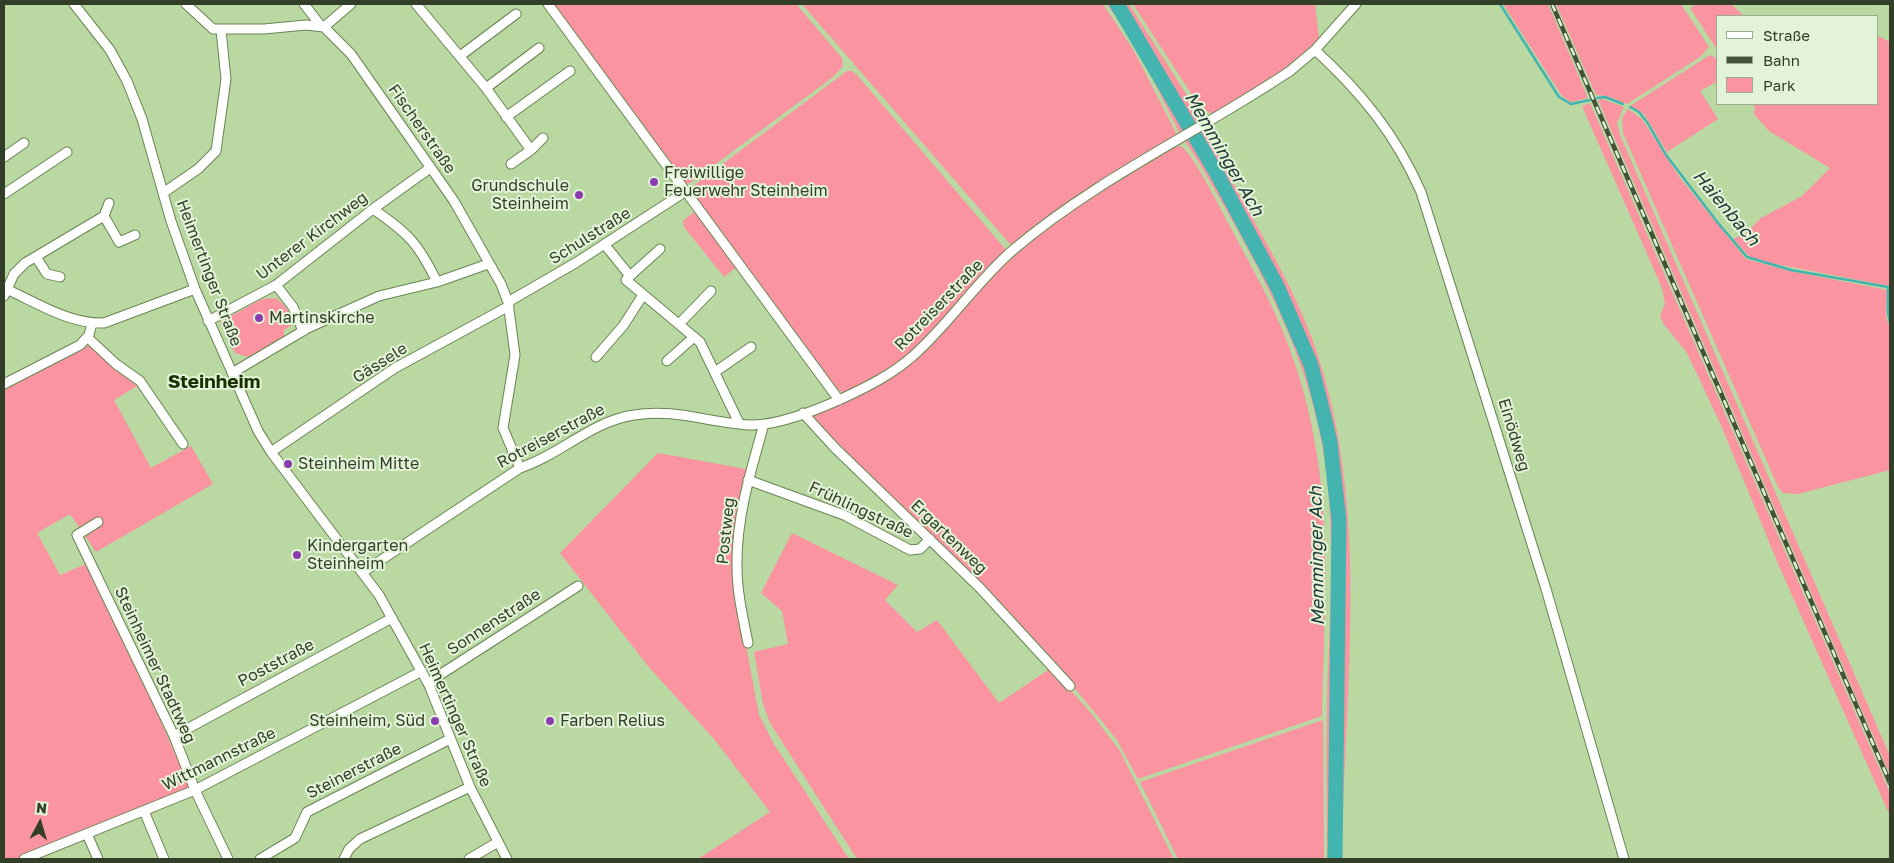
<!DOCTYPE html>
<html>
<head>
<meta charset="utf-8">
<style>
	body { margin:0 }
	#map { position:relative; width:1894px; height:863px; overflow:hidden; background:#b9d8a2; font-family:"Golos Text",sans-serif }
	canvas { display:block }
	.frame { position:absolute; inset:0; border:5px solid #323e28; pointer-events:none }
	.legend { position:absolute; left:1716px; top:15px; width:162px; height:90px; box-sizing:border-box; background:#e3f3d8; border:1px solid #9cab92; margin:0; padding:6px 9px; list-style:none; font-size:15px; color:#323e28 }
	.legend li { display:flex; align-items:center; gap:10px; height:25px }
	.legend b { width:25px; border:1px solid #9cab92 }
	.north { position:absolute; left:15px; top:798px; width:50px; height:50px; -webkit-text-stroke:4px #e3f3d8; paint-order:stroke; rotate:6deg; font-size:14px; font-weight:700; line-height:20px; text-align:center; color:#323e28 }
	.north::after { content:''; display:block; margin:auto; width:18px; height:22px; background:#323e28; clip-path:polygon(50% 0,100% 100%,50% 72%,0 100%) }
</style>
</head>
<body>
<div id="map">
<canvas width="1894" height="863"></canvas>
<div class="frame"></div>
<ul class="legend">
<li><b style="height:6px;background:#fff"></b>Straße</li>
<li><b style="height:6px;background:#435137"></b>Bahn</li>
<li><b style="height:14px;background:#fa94a0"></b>Park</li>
</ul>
<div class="north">N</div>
</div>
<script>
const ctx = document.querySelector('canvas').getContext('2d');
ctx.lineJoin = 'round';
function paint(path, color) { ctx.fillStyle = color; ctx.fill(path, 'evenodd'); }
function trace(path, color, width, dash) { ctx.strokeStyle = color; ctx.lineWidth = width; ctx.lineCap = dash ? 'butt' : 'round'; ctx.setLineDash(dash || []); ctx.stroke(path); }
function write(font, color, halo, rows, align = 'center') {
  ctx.font = font + ' "Golos Text",sans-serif'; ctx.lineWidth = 4; ctx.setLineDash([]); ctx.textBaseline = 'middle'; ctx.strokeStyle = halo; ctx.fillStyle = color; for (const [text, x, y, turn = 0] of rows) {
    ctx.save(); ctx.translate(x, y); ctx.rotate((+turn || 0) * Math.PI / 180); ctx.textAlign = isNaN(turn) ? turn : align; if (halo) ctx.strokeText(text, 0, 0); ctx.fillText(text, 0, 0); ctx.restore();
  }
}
paint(new Path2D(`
	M551,4H796L842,58L843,66L833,77L690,183L685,184Z
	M802,4H1103L1134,51L1178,137L1014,244H1010Z
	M1107,4H1129L1204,122L1181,136L1138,50Z
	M1133,4H1315L1319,39L1295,63L1216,113H1209L1194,98Z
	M1503,4H1548L1588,98L1571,102L1562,96Z
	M1556,4H1681L1709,47L1700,57L1627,104L1607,96L1596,95Z
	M1697,4H1731L1744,16H1718V51L1690,8Z
	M1878,36L1890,42V286L1760,261L1749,256L1733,239L1746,233L1761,218L1802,196L1830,168L1769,131L1752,112L1754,114L1755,108L1752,104H1878Z
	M1710,55L1718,59V81L1700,91L1718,119L1667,152L1644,114L1630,106Z
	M847,71H852L858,76L1006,250L945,319L906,358L871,380L847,392H842L833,386L689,189Z
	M1602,99L1624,107L1617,123L1620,135L1890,756V775L1598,100Z
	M1590,103L1887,786L1890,795V816L1779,566L1720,423L1687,353L1663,323L1660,316L1665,304L1662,288L1582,106Z
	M1628,109L1642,119L1680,178L1746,259L1790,271L1887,290L1886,316L1890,329V470L1798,494L1783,493L1778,487L1623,133L1622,118Z
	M1206,129C1239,202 1287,268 1314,344C1372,509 1344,688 1342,859H1327C1327,805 1326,751 1327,697C1330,614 1337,527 1322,445C1307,362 1270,288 1229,215C1215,190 1201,165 1185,141Z
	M1181,146C1195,156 1222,213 1232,230C1255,273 1280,317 1295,364C1335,483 1325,593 1322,716L1138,779L1117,740L1077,691L838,448L812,415L885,380L996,272L1035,237L1086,201L1175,147Z
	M694,212L738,266L724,277L684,227L683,221Z
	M276,298C285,305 291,312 292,325L284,330V339L248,357L235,353L220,322L262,299Z
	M90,345L112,366L137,386L114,400L151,468L191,446L213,484L96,552L70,514L37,533L60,575L86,564L159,717L188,784V789L182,793L16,859H4V390Z
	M658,453L746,469L738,517L743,629L759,715L774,744L849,859H698L770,812L714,739L648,666L560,553Z
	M792,533L898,585L885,600L917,632L937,620L999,703L1051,668L1091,713L1120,751L1174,859H857L770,723L763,704L754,652L788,644L782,611L761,593Z
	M1323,720L1324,859H1178L1140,782Z`), '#fa94a0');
trace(new Path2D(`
	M1500,4L1559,97L1571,104L1590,100
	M1597,98L1605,97L1623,104
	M1630,107L1639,112L1647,122L1666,155L1718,223L1747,257L1791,270L1888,287V313L1890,323`), '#44b4b1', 2.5);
trace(new Path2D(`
	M1117,4L1217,174L1278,288L1311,365L1322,408L1330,442L1339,520L1335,859`), '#44b4b1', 15);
const minor = new Path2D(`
	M74,4L110,50L127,81L142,119L171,221L195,289L258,431L271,452L379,595L429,685L470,787L507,859
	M186,4L213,29H264L306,25L324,27L351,54L412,141L454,201L501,284L508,302L515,355L503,428L520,468
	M304,4L321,26
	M416,4L486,88L531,150
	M548,4L839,400
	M324,27L351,4
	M1315,50C1361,92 1396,135 1421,192L1546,589L1624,859
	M460,56L516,14
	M486,88L539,48
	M506,117L570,71
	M4,157L24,143
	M511,164L531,150L543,138
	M163,193L198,169L216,151L226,79L221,30
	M4,194L67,152
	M373,209C408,233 418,243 437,282
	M104,216L119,242L135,235
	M605,245L630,276L626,280L700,342L739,423
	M36,257L47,274L60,277
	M630,276L660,249
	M276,285L293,307L303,331
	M4,288C36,302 68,324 104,323L195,289
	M4,296L14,274L25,263L104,216L109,203
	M508,302L577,262L680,195L684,189
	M208,321L276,285L373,209L430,168
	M680,323L711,291
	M87,337L116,364L140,381L183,444
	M596,357L623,326L643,295
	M667,361L694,337
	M715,372L751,347
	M232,373L308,328L379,296L437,282L488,264
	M4,384L80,345L89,335L92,323
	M803,413L835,448L980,588L1070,686
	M271,452L395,368L509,306
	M748,480L844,515L910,550L920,549L930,539
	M98,522L77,535L174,736L195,790L228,859
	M363,572L520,468C560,455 592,421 634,415C674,408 710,423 750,425C776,426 817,410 841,399C867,387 893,374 914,355C950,323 977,281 1013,250C1096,179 1199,132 1290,71L1315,50L1356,4
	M748,643C743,618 737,592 737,567C736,518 751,470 764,424
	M429,685L435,678L578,586
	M174,736L392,618
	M144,811L164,859
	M87,834L98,859
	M24,859L195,790L422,671
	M260,859L295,838L307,812L450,739
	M344,859L349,849L360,839L470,787
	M469,859L498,842`);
trace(minor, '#698552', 11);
trace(minor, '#fff', 9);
const rail = new Path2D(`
	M1552,4L1890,783`);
trace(rail, '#435137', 4.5);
trace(rail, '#e3f3d8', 2.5, [8]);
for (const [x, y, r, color] of [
	[654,182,5,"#883cae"],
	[579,195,5,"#883cae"],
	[259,318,5,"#883cae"],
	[288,464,5,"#883cae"],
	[297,555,5,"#883cae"],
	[435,721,5,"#883cae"],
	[550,721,5,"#883cae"]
]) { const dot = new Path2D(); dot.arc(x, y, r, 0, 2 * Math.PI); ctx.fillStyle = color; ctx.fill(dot); trace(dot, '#e3f3d8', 2); }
write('16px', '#323e28', '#e3f3d8', [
	["Fischerstraße",422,129,55],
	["Unterer Kirchweg",312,236,-37],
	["Schulstraße",590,236,-32],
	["Heimertinger Straße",209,273,69],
	["Rotreiserstraße",939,305,-46],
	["Gässele",380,363,-32],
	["Einödweg",1514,435,73],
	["Rotreiserstraße",551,436,-28],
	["Frühlingstraße",861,510,25],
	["Postweg",726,531,-84],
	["Ergartenweg",949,537,44],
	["Sonnenstraße",494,622,-33],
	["Poststraße",276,663,-28],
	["Steinheimer Stadtweg",155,665,65],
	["Heimertinger Straße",455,715,66],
	["Wittmannstraße",219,759,-26],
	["Steinerstraße",354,771,-27]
]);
write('16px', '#323e28', '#e3f3d8', [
	["Freiwillige",664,173],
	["Feuerwehr Steinheim",664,191],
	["Grundschule",569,186,"right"],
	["Steinheim",569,204,"right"],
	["Martinskirche",269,318],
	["Steinheim Mitte",298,464],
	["Kindergarten",307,546],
	["Steinheim",307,564],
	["Steinheim, Süd",425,721,"right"],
	["Farben Relius",560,721]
], 'left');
write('italic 18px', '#213a38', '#e3f3d8', [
	["Memminger Ach",1224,154,60],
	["Haienbach",1726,208,50],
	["Memminger Ach",1317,556,-91]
]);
write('bold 19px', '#193100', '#e3f3d8', [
	["Steinheim",214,382]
]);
</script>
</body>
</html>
